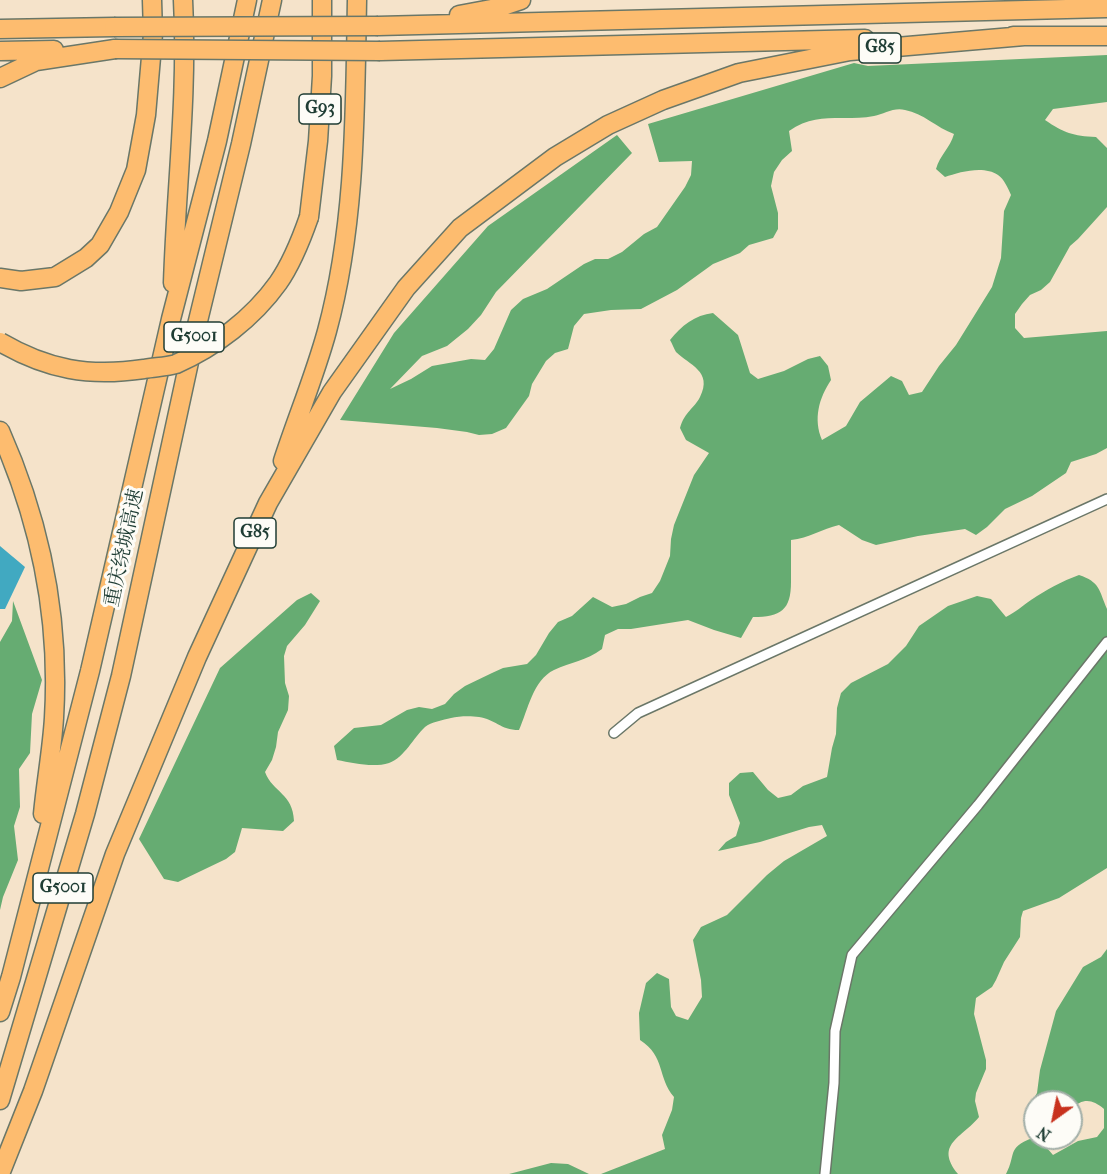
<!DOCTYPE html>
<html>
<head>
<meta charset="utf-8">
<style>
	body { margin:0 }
	#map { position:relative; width:1107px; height:1174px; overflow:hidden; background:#f5e3ca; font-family:"IM FELL French Canon",serif }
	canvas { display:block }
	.north { position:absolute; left:1023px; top:1090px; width:60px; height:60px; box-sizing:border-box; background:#fdfcf7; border:2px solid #a4b0a9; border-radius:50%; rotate:213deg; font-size:16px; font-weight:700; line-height:24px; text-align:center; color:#1f3d34 }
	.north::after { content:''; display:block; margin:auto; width:21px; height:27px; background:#c8321e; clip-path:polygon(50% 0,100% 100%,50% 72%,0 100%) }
</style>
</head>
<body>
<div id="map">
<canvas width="1107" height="1174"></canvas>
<div class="north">N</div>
</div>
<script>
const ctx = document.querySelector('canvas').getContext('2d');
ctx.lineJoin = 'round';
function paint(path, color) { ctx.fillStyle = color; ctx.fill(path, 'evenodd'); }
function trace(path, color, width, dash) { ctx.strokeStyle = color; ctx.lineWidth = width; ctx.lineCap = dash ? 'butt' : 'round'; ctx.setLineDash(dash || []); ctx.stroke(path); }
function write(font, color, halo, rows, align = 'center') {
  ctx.font = font + ' "IM FELL French Canon","Noto Serif SC",serif'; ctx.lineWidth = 6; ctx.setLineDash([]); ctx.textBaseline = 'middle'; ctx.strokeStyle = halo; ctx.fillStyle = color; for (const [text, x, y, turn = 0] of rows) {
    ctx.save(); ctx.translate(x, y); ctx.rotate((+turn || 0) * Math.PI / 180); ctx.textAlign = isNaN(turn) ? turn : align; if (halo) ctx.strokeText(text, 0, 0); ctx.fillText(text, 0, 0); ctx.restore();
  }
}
paint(new Path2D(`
	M1107,55V102L1053,109L1045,120C1064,133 1073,136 1096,137L1107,148V207L1078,239L1070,246L1050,282L1041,290L1030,295L1022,304L1015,314V328L1024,338L1107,331V448L1096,454L1071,462L1066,473L1032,496L1005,509L987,527L976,535L965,529L918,536L876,545L862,540L839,525C822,529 809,538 791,540C791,554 791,568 791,582C791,610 781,617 753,617L741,638L714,630L688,620L631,629H618L605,635L602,649C586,661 571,662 554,670C533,680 528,710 519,730C500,730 495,719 479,717C471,716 459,716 451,718C443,720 431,722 425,727C413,738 405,757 389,763C373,768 353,763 337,760L334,746L354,728L381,725L407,710L419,707L432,709L445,704L454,694L465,686L492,673L503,668L527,664L536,655L549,633L558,622L572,616L593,597L612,607L626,604L640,597L652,593L660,581L670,556L671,539L674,525L694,475L709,453L686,440L680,428C685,411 694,409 700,397C713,371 689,365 676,352C674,349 672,343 670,340C681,326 695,315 713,313L738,335L750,373L758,379L784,371L808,359L820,356L828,366L831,380C819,398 813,419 822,440L846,426L860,402L891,376L902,381L909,395L922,392L939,366L956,345L992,287L1001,258L1004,211L1011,195C1008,188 1004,179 998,175C984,165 959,172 945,177L936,169C940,155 950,148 954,134C937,128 923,113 905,110C894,107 884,114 874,116C843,122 818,111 789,131L792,151L782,160L774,172L771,186L778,213V229L773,238L749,245L740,253L713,264L677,290L641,309L611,310L584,314L574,326L568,349L555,353L546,361L532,384L529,396L506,428L492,434L479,435L467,432L437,428L340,420L394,333L488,226L617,135L632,153L496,292L481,315L468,329L447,346L422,356L390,389L411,379L432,366L471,359L485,360L494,349L511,310L523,299L547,289L584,264L595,259H608L622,252L644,234L657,227L685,187L691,175L692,161L659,162L648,124L854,63L868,66Z
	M1079,575C1100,582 1099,590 1107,609V868L1059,898L1023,911L1021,918L1020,937L1004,962L996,980L992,987L976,998L974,1014L986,1060V1069L976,1093L975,1101L979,1117C962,1138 934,1144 958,1174H601L665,1149L662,1135L672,1110L674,1097C657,1077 666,1057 640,1040L639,1013L646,983L657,973L669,979L671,1007L676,1016L688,1020L702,997L701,980L693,940L701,927L727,915L767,875L784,861L827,836L822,825L809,827L760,842L718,851L726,842L736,836L740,823L729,795V783L740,773L753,772L768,790L778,798L791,795L803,786L827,777L832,748L836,734L837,708L841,693L851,683L888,664L906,646L919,626L948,606L977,596L991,599L1006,617C1016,612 1022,606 1031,600C1046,590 1062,581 1079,575Z
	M311,593L320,601L305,625L287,646L284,656L285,683L289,696L288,710L278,732L276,747L272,760L265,772C273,793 293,793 294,821L283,831L242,828L235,852L226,859L178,882L164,879L139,839L220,668L297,600Z
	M13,601L42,680L32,714L30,753L19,769L20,807L14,826L18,860L3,897L0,910V642L12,621Z
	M1107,949V1174H1006C1017,1153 1006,1149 1032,1138L1041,1141L1053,1155L1078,1141L1097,1137L1104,1128V1109C1092,1099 1083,1098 1071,1109V1102H1035V1127L1029,1129L1025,1120L1027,1110L1037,1093L1040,1070L1056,1011L1083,967L1101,957Z
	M551,1163L568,1164L589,1174H509Z`), '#66ac72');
paint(new Path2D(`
	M0,546L25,567L5,609H0Z`), '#41a9c1');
const minor = new Path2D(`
	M614,733L638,713L1107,499
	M825,1174L834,1083L835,1031L852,955L978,805L1107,642`);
const motorway = new Path2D(`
	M459,15L497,8L521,0
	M378,26L1107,8
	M0,29L114,27
	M1013,36H1107
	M0,51L54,50
	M380,51L865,39
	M0,78L36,61L115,49
	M309,217L318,141L322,76V0
	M0,278L21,281L55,277L86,258L100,245L119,212L136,170L146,115L153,34L152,0
	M173,283C176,189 188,94 183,0
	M0,431C40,521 60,619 54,718C52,750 46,782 43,814
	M283,461C297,418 315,375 327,331C356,224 355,111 357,0
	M0,1012L11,977L90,671L171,319L217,141L247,0
	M0,1100L85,814L121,676L197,325L241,144L272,0
	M0,1174L33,1091L115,854L197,657L268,503L332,392L406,288L460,228L555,157L608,125L663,100L739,73L850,51L1024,36`);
trace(minor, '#6a7768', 12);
trace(motorway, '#6a7768', 21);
trace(minor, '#fff', 9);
trace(motorway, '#fdbc6f', 18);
const motorwayBridge = new Path2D(`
	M114,27L378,26
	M115,49L380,51
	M0,342C48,370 89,377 144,369C154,367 166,367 176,364C215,347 253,318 278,283C292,263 301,240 309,217`);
trace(motorwayBridge, '#6a7768', 21, []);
trace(motorwayBridge, '#fdbc6f', 18);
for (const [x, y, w] of [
	[880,48,42],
	[320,109,42],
	[194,337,60],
	[255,533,42],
	[63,888,60]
]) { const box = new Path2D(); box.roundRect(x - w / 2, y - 15, w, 30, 4.5); ctx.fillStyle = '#fdfcf7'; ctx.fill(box); trace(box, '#1f3d34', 1.5); }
write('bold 18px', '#1f3d34', null, [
	["G85",880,48],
	["G93",320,109],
	["G5001",194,337],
	["G85",255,533],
	["G5001",63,888]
]);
write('20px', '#1f3d34', '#fdfcf7', [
	["重庆绕城高速",125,548,-78]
]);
</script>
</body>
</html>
